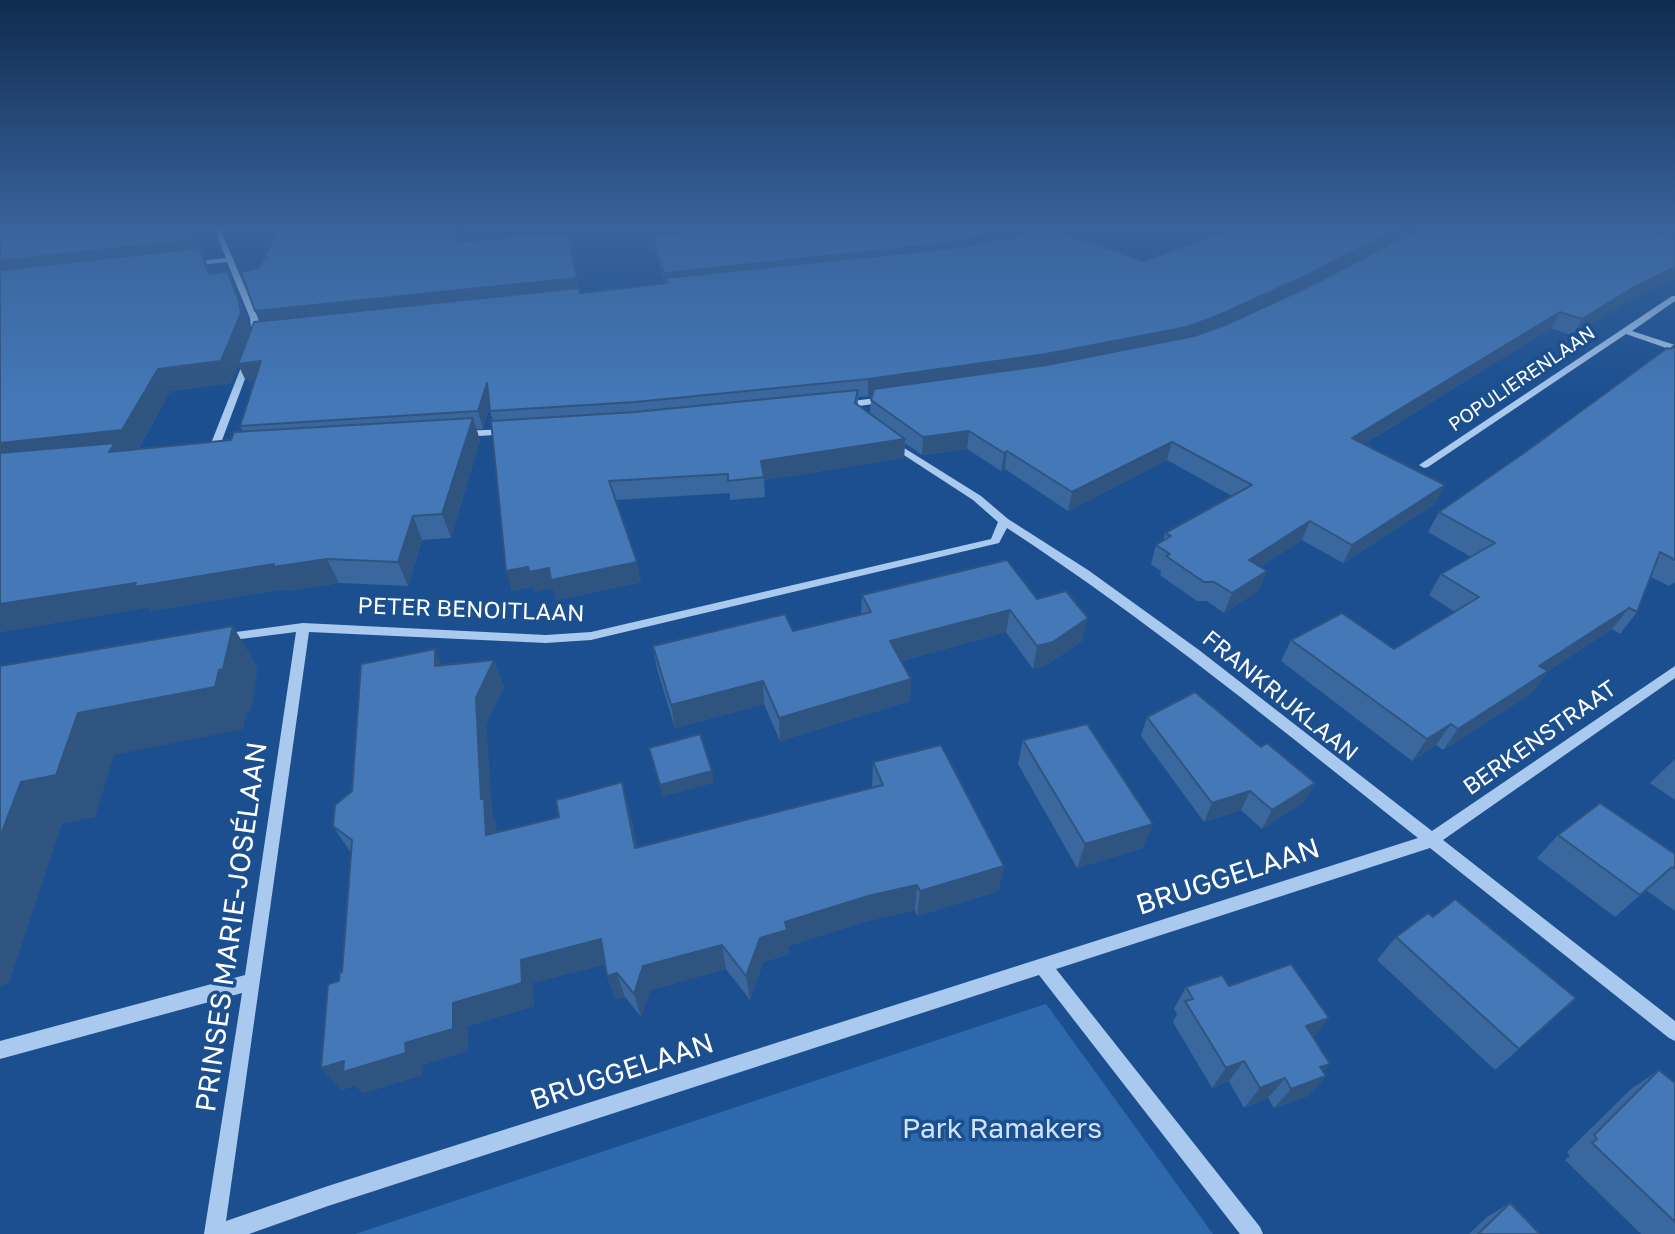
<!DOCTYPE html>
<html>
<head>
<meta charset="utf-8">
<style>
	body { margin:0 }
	canvas { display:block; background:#1b4f8f }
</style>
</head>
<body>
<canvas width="1675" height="1234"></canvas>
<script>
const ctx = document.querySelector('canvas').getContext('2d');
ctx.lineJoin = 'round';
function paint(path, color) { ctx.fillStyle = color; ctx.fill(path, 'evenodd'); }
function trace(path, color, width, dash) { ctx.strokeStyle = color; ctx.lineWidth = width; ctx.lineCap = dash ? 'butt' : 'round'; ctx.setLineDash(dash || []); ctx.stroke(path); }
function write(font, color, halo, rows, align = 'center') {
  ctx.font = font + ' "Golos Text",sans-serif'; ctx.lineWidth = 7; ctx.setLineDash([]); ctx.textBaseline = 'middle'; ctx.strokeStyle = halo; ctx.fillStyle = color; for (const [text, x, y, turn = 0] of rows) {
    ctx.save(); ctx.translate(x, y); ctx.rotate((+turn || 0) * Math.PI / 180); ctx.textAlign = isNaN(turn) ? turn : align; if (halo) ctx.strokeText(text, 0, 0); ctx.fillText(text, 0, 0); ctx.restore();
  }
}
paint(new Path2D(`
	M1046,1004L1213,1234H355L1024,1011Z`), '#2e69ad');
paint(new Path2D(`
	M213,226H219L258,318L259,338L252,336L250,318L227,262L192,266L188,264L192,262L226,258Z
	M1672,296H1675V301L1632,331L1675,345V351L1626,334L1428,467L1424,468L1419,465Z
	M248,357L252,360L218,451L217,453H209L208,451L244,360Z
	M885,397L888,398V402L844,408L839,405L844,402Z
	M509,429L512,430V434L461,437L456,434L461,431Z
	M893,441L981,496L1008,519L1088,570L1199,650L1432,831L1675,666V678L1443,840L1675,1021V1041L1669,1038L1430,848L1056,969L1260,1227L1263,1234H1240L1039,975L328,1206L249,1234H204L242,993L0,1059V1041L245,975L296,632L225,641L221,640L219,637L221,634L303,623L546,635L591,632L991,539L998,522L973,500L890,446L888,444ZM1007,528C1151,622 1283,731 1418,838L328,1186L226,1221L309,632L546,643L591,640L999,543Z`), '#a9c9ee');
paint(new Path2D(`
	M0,226H193L211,274L236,291L247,319L250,333L260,321L255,311L462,242L580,293L665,283L654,247L652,235L684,232L683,226L767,232L943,227L987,235V243L1005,240L1143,261L1242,226H1675V278L1625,303L1573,336L1551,328L1364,444L1435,504L1343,563L1302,540L1260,567L1259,590L1224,613L1207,601H1197L1160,575L1161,571L1151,564L1156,545L1163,541L1165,533L1232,496L1167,460L1068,511L1005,469L1001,471L967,449L922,455L905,443L904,458L764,480L765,497L730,500V493L616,500L641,582L556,600L553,588L535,592L533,586L512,591L493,421L489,408L483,429H476L480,440L451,538L422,540L408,586L339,583L286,591L284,589L151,611L148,607L0,632ZM238,364L246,381L255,380L240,426L243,432L231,440L138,450L170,391L231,383ZM872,396L871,400L870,413L858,405V397Z
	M1675,345V582L1669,586L1651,577L1637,612L1620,634L1612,629L1548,671L1532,693L1443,750L1436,745L1412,761L1281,661L1291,640L1394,649L1455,612L1429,595L1441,574L1471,557L1428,532L1439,512L1528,450Z
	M862,595L1037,599L1082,641L1048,664L1033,669L1006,632L901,661L911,679L910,701L780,741L764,704L675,728L657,669L653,646L793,631L861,614Z
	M494,660L504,687L486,724L492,814L496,824V832L559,817L622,782L629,808L637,847L872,788L873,762L1004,866L998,891L917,916L915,910L867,921L788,946L789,954L763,962L750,1000L726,969L650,990L641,1017L625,997L616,999L607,976L605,964L532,983L534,1006L467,1026L468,1051L421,1065L422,1075L363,1093L355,1085L342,1090L321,1068L342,972L351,853L333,826L352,791L441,665Z
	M1147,717L1261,747L1315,783L1304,802L1262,829L1241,810L1204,822L1141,736Z
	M1023,740L1143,848L1077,868L1018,764Z
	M1675,759V800L1650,783Z
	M1558,835L1675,854V911L1646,890L1615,917L1537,858Z
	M1433,917L1519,1049L1495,1070L1377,960L1396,937Z
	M1229,986L1313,1038L1323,1072L1326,1076L1308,1096L1274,1108L1268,1098L1244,1108L1229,1081L1212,1088L1173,1022L1177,1014L1174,1009L1186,987Z
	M1659,1070L1675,1083V1234H1641L1565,1160L1570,1156L1567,1152L1631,1089Z
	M1510,1203L1540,1234H1469L1487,1217Z`), '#3a679d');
paint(new Path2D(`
	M193,226L218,294L0,282V261Z
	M458,226H464L460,258L455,242Z
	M1403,226H1426L1300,292L1212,333L1044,371L868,396V379Z
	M987,235L986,246L666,278L667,285H665L664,273Z
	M1675,267V278L1625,303L1573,336L1582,319L1634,287Z
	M227,271L247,319L250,334L269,378L246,381L238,364L231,383L170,391L136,453L0,467V443L158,369Z
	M577,278L580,294L263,328L255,311Z
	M1560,312L1551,328L1344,456L1352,438Z
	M487,383L492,400L483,429L478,411Z
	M473,418L480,440L451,538L442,514Z
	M969,431L967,449L922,455L923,437Z
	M905,439L904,458L764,480L761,461Z
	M1172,442L1167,460L1068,511L1072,492Z
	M1007,451L1005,469L1001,471L1004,453Z
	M1445,485L1435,504L1343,563L1352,545Z
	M413,516L422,540L408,586L398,562Z
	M1310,521L1302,540L1242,579L1249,560Z
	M327,559L339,583L286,591L284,589L151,611L148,607L0,632V604L136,583L274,564Z
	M637,562L641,582L556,600L553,588L535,592L533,586L512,591L506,571L528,567L549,568Z
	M1267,571L1259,590L1224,613L1232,593Z
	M1629,608L1612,629L1525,686L1548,671L1532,693L1443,750L1458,729L1539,666Z
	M1010,610L1006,632L889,664L890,641Z
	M1088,618L1082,641L1048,664L1033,669L1037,646Z
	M233,626L258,668L251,711L247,712L243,729L114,755L95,817L62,824L9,983L0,986V837L21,782L78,713L219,670Z
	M435,649L446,675L435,666Z
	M494,660L504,687L486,724L492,814L496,824L498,860L486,835L481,799L476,698Z
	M911,679L910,701L780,741L779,718Z
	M763,681L764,704L675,728L671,705Z
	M1451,724L1436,745L1412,761L1427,739Z
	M712,771L714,783L662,797L660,785Z
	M622,782L629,808L642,873L635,848Z
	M1315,783L1304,802L1262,829L1272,810Z
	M1250,791L1241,810L1204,822L1212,803Z
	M1153,824L1143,848L1077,868L1085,844Z
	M1004,866L998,891L917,916L920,891Z
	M917,885L915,910L867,921L788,946L789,954L763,962L750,1000L746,976L760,938L785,922L868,896Z
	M601,939L609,963L532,983L534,1006L467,1026L468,1051L421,1065L422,1075L363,1093L355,1085L342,1090L321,1068L453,1003L521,960Z
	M722,945L726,969L650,990L641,1017L634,994L643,966Z
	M617,973L625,997L616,999L607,976Z
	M1329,1018L1312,1039L1306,1026Z
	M1244,1061L1229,1081L1212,1088L1226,1068Z
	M1330,1064L1316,1080L1326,1076L1308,1096L1274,1108L1291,1089L1320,1067Z
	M1285,1078L1268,1098L1244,1108L1260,1088Z`), '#305480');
const building = new Path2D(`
	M0,226H191L196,239L0,261Z
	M280,226H458L455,242L567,232L577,278L255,311L241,272L259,268Z
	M683,226H763L767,232L827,226H942L943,227L948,226H970L987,235L951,243L664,273L652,235L686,232Z
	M1041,226H1044L1143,261L1242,226H1403L1305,276L1217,316L1187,327L1046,354L868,379L635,402L490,411L487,383L478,411L240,426L261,361L238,364L254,322L579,288L580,293L668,283L666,278L952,248L988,242L999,237L1005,240Z
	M1424,226H1629L1675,238V267L1634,287L1582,319L1560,312L1352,438L1445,485L1352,545L1310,521L1249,560L1267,571L1232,593L1214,582H1204L1166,556L1170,554L1156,545L1171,536L1165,533L1252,485L1172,442L1072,492L1007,451L1004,453L969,431L923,437L871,400L874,389L1047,365L1194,336L1225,325L1314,284Z
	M1662,226H1675V229Z
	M199,248L209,274L227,271L238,298L241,313L221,361L158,369L122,430L0,443V270Z
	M1675,345V560L1660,552L1637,612L1629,608L1539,666L1548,671L1458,729L1451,724L1427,739L1291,640L1342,613L1394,649L1479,597L1441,574L1495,543L1439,512L1528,450L1667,348L1670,349Z
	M858,390L855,403L905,439L761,461L764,477L728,481V474L609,481L637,562L551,580L549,568L529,572L528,567L506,571L491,421L635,412Z
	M473,418L442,514L413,516L398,562L327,559L273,567L274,564L134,587L136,583L0,604V453L115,443L109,452L231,440L234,432Z
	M1007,560L1037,599L1066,591L1088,618L1053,642L1037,646L1010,610L890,641L911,679L779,718L763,681L671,705L653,646L785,614L793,631L871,612L862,595Z
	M233,626L223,669L219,670L215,687L78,713L56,775L21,782L0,837V666Z
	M435,649V666L494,660L476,698L481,799L484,798L486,835L559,817L556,800L622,782L635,848L883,785L873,762L941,745L1004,866L920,891L917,885L868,896L785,922L787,930L760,938L746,976L722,945L643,966L634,994L617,973L607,976L601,939L521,960L522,983L453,1003V1029L405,1043L406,1053L343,1072L344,1061L321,1068L328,984L339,981L340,972H342L352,840L333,826L335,805L352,791L361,664Z
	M1195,692L1261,747L1267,743L1315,783L1272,810L1250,791L1212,803L1147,717Z
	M1087,724L1153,824L1085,844L1023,740Z
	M700,734L712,771L660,785L649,748Z
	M1600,803L1675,854V869L1672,867L1640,895L1558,835Z
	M1455,899L1576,998L1519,1049L1396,937L1428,913L1433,917Z
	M1291,964L1329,1018L1306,1026L1330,1064L1320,1067L1326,1076L1291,1089L1285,1078L1260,1088L1244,1061L1226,1068L1185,1001L1193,999L1186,987L1222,975L1229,986Z
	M1659,1070L1675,1083V1222L1592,1143L1597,1139L1594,1135Z
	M1510,1203L1540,1234H1478Z`);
paint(building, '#4478b7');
trace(building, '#305480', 2);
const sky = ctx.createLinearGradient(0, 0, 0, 399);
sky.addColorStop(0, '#0f2b4f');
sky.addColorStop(0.57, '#39639b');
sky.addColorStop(1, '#39639b00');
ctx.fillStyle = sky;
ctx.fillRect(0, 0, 1675, 399);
write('19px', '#fff', '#1b4f8f', [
	["POPULIERENLAAN",1522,379,-34]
]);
write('23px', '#fff', '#1b4f8f', [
	["PETER BENOITLAAN",471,610,2],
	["FRANKRIJKLAAN",1280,696,39],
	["BERKENSTRAAT",1540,738,-35]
]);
write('28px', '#fff', '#1b4f8f', [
	["BRUGGELAAN",1228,877,-18],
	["PRINSES MARIE-JOSÉLAAN",232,927,-82],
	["BRUGGELAAN",622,1072,-18]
]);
write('28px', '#cfe3fa', '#1b4f8f', [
	["Park Ramakers",1002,1129]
]);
</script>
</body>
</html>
